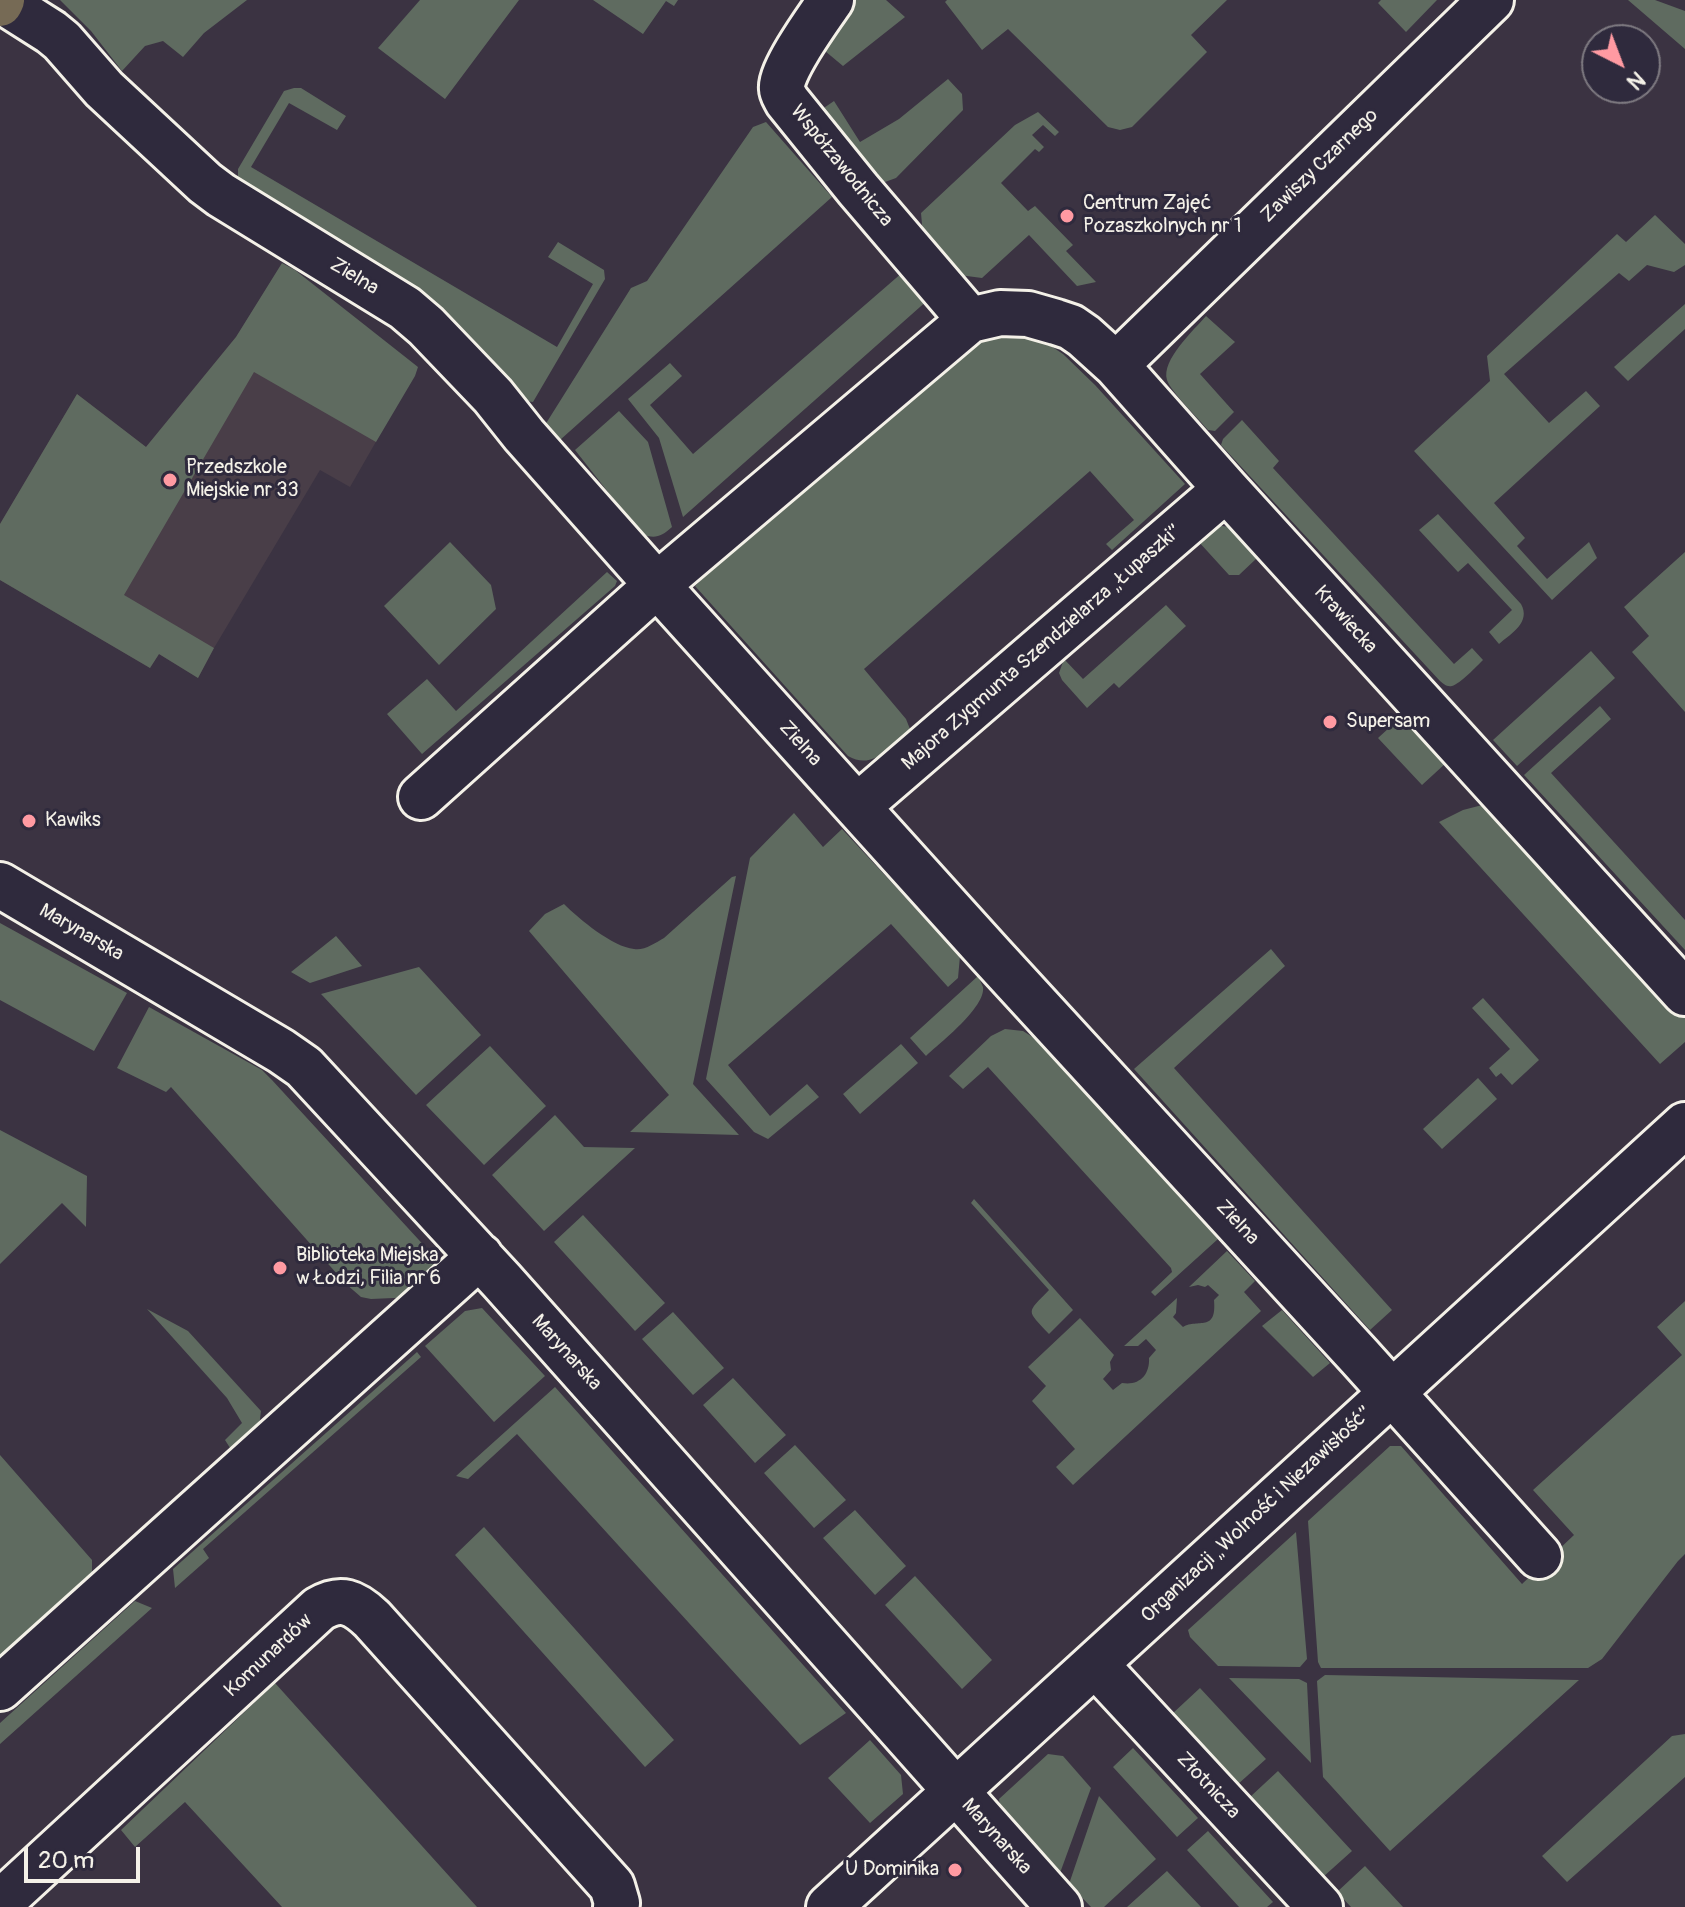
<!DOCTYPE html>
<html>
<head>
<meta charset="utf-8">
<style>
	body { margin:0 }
	#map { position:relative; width:1685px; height:1907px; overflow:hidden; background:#3b3342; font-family:Pangolin,sans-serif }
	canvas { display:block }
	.north { position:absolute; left:1581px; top:24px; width:80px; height:80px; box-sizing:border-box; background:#2f2a3d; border:2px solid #7e7a81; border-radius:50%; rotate:138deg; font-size:22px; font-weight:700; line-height:32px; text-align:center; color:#f4f1e8 }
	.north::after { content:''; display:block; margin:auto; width:28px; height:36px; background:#ff9aa2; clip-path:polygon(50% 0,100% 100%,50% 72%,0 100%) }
	.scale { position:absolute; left:24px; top:1847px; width:116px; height:36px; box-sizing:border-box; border:4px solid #f4f1e8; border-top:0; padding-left:10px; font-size:24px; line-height:28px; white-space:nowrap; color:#f4f1e8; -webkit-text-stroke:6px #2f2a3d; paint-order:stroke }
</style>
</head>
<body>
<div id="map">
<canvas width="1685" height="1907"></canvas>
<div class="north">N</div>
<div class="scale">20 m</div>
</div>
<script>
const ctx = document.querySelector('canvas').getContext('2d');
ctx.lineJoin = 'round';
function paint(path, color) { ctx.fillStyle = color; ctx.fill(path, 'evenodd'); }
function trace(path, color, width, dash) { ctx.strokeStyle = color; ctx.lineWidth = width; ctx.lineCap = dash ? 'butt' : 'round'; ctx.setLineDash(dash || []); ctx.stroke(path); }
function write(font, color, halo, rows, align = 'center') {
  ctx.font = font + ' Pangolin,sans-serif'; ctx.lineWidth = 6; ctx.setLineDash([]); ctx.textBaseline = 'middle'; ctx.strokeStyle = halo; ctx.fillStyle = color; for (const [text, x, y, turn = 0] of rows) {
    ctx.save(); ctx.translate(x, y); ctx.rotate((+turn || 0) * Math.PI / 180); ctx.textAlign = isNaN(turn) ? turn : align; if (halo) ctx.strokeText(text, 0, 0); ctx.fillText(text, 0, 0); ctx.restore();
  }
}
paint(new Path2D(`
	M275,275L389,419L350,487L320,470L214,648L198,678L159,654L150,668L0,580V524L77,394L146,447L236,337Z`), '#493e48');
paint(new Path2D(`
	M60,0H247L204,33L183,57L163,41L145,46L122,71L91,31Z
	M420,0H519L445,99L378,48Z
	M593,0H678L674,6L666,1L643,34Z
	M853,0H886L905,17L843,66L825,51L804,78L806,62Z
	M947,0H1227L1191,35L1207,52L1132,127L1120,130L1108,127L1008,29L982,50L945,2Z
	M1381,0H1437L1406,32L1378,3Z
	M1628,0H1655L1685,11V49Z
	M948,79L962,94L963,110L896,178L885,182L872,179L815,114L834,101L860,142L899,119Z
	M294,88H301L346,116L337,130L289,103L251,167L557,347L593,284L548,257L558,242L604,270L605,279L533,402L526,401L444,312L431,302L241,184L238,176V169L284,91Z
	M1038,112L1059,132L1055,136L1043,125L1032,135L1044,147L1039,152L1035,149L1001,183L1028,211L1035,206L1073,245L1066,251L1096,282L1077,286L1029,235L982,278L959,275L923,235L921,213L1015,125Z
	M766,122L832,197L560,440L545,425L631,288L647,281L753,127Z
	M1655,215L1685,244V265L1674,272L1647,265L1629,281L1619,273L1504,374L1549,423L1586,391L1600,406L1494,503L1525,538L1517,546L1547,579L1589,542L1597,558L1552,600L1414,451L1490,381L1487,356L1617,234L1626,242Z
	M282,263L295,270L418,367L415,376L376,442L254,372L124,595L214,648L198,678L159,654L150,668L0,580V524L77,394L146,447L236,337Z
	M903,272L929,299L683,517L659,438L628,399L670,363L682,376L650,405L693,454Z
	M1685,304V329L1628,381L1614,367Z
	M1206,316L1235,342L1200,374L1234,412L1215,431L1208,430C1199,419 1171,392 1167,380C1161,360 1194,330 1206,316Z
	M1007,331L1042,340L1063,354L1095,385L1185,484L1112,550L1106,544L1134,520L1090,471L864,669L906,719L910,729C891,746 873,771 848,756L695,586L707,574L955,361L980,342Z
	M619,411L648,442L672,527C661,537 655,539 641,534L575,450Z
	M1242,420L1279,461L1273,468L1454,664L1472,648L1483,660C1477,666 1460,684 1452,686C1446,687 1444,684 1440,681L1221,445L1223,439Z
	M1438,514L1521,604C1531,622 1512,633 1499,644L1489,632L1512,610L1468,563L1458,572L1419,530Z
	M1215,525L1230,527L1257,558L1239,575H1229L1198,541Z
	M450,542L491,585L496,609L439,665L384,606Z
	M1685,552V712L1632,652L1649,636L1624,607Z
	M607,572L617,581L615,586L422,754L387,714L427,679L456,711Z
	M1166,605L1186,626L1119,688L1114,683L1087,708L1062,680L1059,673L1064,659L1083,679Z
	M1591,651L1615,678L1517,766L1493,740Z
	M1600,706L1611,719L1551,773L1685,920V950L1524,775Z
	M1402,716L1446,763L1422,785L1378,738Z
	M1490,803L1685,1015V1042L1660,1064L1439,822L1463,810Z
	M794,813L823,847L842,829L960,956L958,978L948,987L891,924L728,1065L770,1116L807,1084L819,1097L768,1139L754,1132L706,1079L750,858Z
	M736,876L693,1084L739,1135L630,1132L669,1095L529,931L545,914L564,904C579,919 613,947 634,949C644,951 655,943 664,938L732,877Z
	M0,923L127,993L94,1051L0,1000Z
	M336,936L362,966L310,983L291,972Z
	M1271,949L1285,966L1174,1068L1392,1310L1370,1330L1134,1069Z
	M419,967L481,1035L416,1095L321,994Z
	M978,976C978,976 983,987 983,987C986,1007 940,1043 926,1056L910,1038Z
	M1483,998L1539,1060L1512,1085L1501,1073L1496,1077L1489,1068L1510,1049L1472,1008Z
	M149,1007L262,1070L272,1080L441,1264L416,1297L371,1299L361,1297L346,1284L171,1087L166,1092L117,1068Z
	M1005,1029L1023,1031L1039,1041L1218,1239L1155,1296L1151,1292L1172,1272L1171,1268L988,1067L963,1089L949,1076L991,1036Z
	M901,1044L918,1063L860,1114L843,1094Z
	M490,1046L546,1106L484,1165L426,1105Z
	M1478,1078L1497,1099L1442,1149L1423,1129Z
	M555,1115L584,1147L635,1148L544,1231L492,1175Z
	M0,1130L87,1176L86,1227L62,1203L0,1264Z
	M974,1199L1073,1310L1049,1334C1026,1309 1026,1314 1049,1290L971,1203Z
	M583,1215L665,1303L635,1331L554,1242Z
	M1227,1251L1255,1281L1244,1292L1261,1311L1073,1485L1056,1467L1075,1449L1032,1401L1046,1386L1028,1367L1080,1318L1114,1355L1110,1362L1111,1370L1103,1379L1113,1390L1122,1383C1139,1386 1150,1375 1149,1358L1156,1350L1146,1339L1138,1346H1124L1177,1298L1176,1313L1173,1317L1183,1327C1198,1318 1217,1333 1214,1300L1219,1295L1208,1285L1205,1287L1198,1285L1189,1287Z
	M1685,1301V1554L1678,1561L1602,1659L1588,1668H1321L1318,1662L1308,1521L1390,1446H1401L1522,1584L1574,1535L1533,1490L1682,1355L1657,1327Z
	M482,1308L545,1376L494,1422L425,1346L465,1311Z
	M147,1309L188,1331L261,1411L259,1427L232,1451L225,1440L242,1423L227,1398Z
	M1282,1310L1330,1363L1313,1377L1262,1326Z
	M673,1312L724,1368L693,1395L642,1339Z
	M417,1352L421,1357L203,1549L209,1558L175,1588L173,1569Z
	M733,1378L786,1435L755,1463L703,1405Z
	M555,1387L846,1713L800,1745L517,1434L468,1479L456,1476Z
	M795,1445L846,1500L814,1528L764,1473Z
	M0,1455L92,1560V1572L0,1657Z
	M855,1510L906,1566L875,1595L823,1538Z
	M484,1527L674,1740L645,1767L455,1555Z
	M1296,1532L1307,1659L1300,1667L1218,1666L1190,1637L1188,1630Z
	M915,1576L992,1660L962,1689L885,1605Z
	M135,1601L152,1608L0,1744V1723Z
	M1325,1675L1579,1680L1390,1851L1323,1777L1317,1681Z
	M1229,1678L1299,1679L1307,1683L1311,1763Z
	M275,1683L477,1907H282L185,1802L135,1847L121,1830Z
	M1200,1688L1266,1759L1237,1785L1172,1714Z
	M1685,1734V1777L1567,1882L1542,1856L1672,1736Z
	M870,1740L901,1775L903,1794L870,1823L828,1778Z
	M1133,1748L1198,1818L1177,1837L1113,1767Z
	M1048,1754L1063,1756L1091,1788L1060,1873L1000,1806L999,1799Z
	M1278,1771L1352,1851L1323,1877L1250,1797Z
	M1099,1796L1156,1859L1104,1907H1091L1069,1884Z
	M1208,1831L1273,1902L1267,1907H1239L1187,1850Z
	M1365,1866L1403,1907H1351L1337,1892Z
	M1167,1871L1201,1907H1127Z`), '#5f6b60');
const minor = new Path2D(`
	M831,0C820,16 779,72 782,89C782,93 785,97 787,101L858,189L970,320
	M2,1L51,32L62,41L104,89L205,183L221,195L405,308L426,326L493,396L524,435L657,585L991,955L1359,1356L1539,1556
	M1116,365L1491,0
	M421,797L657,585L970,320L1000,313L1028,314L1056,322L1071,327L1084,336L1116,365L1226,489L1685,993
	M858,806L1226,489
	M0,885L281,1051L304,1067L502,1281L1059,1907
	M1096,1665L1320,1907
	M0,1688L480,1256
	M0,1903L319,1609C341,1596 354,1602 372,1619L612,1886L617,1903L616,1907
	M829,1907C1115,1647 1399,1385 1685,1125`);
const major = new Path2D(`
	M0,4L2,0`);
trace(minor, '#f4f1e8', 50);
trace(major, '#f4f1e8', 50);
trace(minor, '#2f2a3d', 44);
trace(major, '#766a55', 44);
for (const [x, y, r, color] of [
	[1067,216,8,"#ff9aa2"],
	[170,480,8,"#ff9aa2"],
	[1330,722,8,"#ff9aa2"],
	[29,821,8,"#ff9aa2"],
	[280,1268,8,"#ff9aa2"],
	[955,1870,8,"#ff9aa2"]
]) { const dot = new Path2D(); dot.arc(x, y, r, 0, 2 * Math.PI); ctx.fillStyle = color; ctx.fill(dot); trace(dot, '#2f2a3d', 3); }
write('20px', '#f4f1e8', '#2f2a3d', [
	["Współzawodnicza",841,166,51],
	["Zawiszy Czarnego",1320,166,-44],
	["Zielna",354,277,31],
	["Krawiecka",1345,620,48],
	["Majora Zygmunta Szendzielarza „Łupaszki”",1042,648,-41],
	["Zielna",800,744,48],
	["Marynarska",81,933,30],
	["Zielna",1237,1223,47],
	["Marynarska",566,1353,48],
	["Organizacji „Wolność i Niezawisłość”",1257,1515,-43],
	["Komunardów",269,1656,-43],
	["Złotnicza",1208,1786,47],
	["Marynarska",996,1837,48]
]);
write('20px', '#f4f1e8', '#2f2a3d', [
	["Centrum Zajęć",1083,204],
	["Pozaszkolnych nr 1",1083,227],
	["Przedszkole",186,468],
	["Miejskie nr 33",186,491],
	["Supersam",1346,722],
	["Kawiks",45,821],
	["Biblioteka Miejska",296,1256],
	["w Łodzi, Filia nr 6",296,1279],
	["U Dominika",939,1870,"right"]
], 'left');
</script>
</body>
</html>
